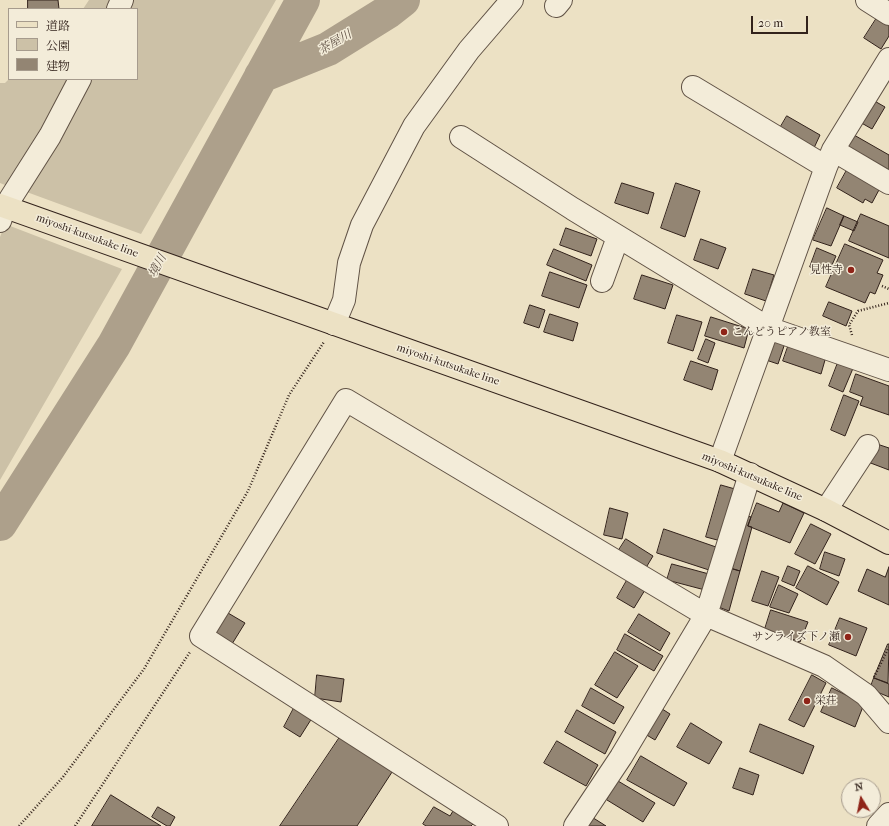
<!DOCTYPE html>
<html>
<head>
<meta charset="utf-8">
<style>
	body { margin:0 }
	#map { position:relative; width:889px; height:826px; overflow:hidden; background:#ece1c4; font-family:"IM FELL French Canon","Noto Serif JP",serif }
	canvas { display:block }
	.legend { position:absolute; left:8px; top:8px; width:130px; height:72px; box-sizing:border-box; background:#f3ecd9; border:1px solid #a69b8d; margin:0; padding:5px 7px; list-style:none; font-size:12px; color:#32221b }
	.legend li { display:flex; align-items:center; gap:8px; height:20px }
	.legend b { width:20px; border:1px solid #a69b8d }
	.north { position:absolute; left:841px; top:778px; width:40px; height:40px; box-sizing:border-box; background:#f3ecd9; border:1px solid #a69b8d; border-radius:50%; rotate:350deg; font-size:11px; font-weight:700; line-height:16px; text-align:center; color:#32221b }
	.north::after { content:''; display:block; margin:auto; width:14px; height:18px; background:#8f2418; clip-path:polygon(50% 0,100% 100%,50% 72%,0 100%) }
	.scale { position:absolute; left:751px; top:16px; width:57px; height:18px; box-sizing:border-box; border:2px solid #32221b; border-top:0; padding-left:5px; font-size:12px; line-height:14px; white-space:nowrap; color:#32221b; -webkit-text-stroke:3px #f3ecd9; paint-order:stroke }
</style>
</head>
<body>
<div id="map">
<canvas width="889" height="826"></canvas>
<ul class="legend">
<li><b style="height:5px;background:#ece1c4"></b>道路</li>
<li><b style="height:11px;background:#ccc1a7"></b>公園</li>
<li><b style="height:11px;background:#938573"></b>建物</li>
</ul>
<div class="north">N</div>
<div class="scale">20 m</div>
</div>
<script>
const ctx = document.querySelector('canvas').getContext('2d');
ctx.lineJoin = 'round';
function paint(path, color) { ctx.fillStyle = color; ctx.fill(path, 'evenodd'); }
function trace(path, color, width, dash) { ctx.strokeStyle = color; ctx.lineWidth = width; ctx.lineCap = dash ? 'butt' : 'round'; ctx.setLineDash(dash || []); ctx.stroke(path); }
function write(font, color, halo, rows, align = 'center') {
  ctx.font = font + ' "IM FELL French Canon","Noto Serif JP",serif'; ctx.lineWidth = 3; ctx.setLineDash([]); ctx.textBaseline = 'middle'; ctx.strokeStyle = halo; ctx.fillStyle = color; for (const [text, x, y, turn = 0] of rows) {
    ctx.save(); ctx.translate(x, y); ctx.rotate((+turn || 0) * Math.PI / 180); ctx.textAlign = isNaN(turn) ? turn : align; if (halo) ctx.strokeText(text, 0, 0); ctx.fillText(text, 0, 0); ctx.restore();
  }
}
paint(new Path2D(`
	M89,0H117L112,9H83Z
	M130,0H276L141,234L24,191L88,79H137V9H125Z
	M9,79H75L49,128L5,185L0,183V83H5Z
	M5,224L122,269L0,480V237Z`), '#ccc1a7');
trace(new Path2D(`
	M261,76L328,49L389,11L403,0
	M0,524L114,345L303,0`), '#ada08b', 34);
const building = new Path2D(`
	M28,0H58L59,9H28Z
	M880,13L889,19V36L881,49L864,38Z
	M871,99L885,107L872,129L858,121Z
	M787,116L820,135L814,148L780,128Z
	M854,135L889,155V174L846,150Z
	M847,170L880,188L872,203L865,199L863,203L837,188Z
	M622,183L654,193L648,214L615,203Z
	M676,183L700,191L685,237L661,228Z
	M827,208L844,216L831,246L813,240Z
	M861,214L889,226V258L849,241Z
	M844,216L858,222L854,231L840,225Z
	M566,228L597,239L591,256L560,245Z
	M701,239L726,248L718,269L694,260Z
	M845,244L883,260L877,273L883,275L875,294L870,292L865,303L826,287Z
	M817,248L836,256L828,274L810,267Z
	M554,249L592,265L586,281L547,265Z
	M753,269L774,275L766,301L745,294Z
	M550,272L587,285L579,308L542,296Z
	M642,275L673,285L665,309L634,299Z
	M829,302L852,311L846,326L823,316Z
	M530,305L545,310L539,328L524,323Z
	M550,314L578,323L573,341L544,332Z
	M677,315L702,322L693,351L668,343Z
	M711,317L749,329L744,348L705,336Z
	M772,332L787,337L778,364L763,359Z
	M706,339L715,343L708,363L698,359Z
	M790,341L827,353L821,374L783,361Z
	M839,360L854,366L843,392L829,386Z
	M691,361L718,370L712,390L684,380Z
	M856,374L889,386V415L860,405L863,397L850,392Z
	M844,395L859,401L845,436L831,430Z
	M874,443L889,448V470L868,462Z
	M721,485L735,489L721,541L706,537Z
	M757,503L779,512L783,503L804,513L790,543L748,526Z
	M610,508L628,513L622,539L604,535Z
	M739,513L751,517L748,526L752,527L740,571L723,566Z
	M811,524L831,534L815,564L795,554Z
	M664,529L716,547L709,570L657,553Z
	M626,539L653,556L644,571L617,553Z
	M825,552L845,559L839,576L820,569Z
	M672,564L709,574L705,590L667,580Z
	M723,566L740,571L729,611L713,605Z
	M788,566L800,571L794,586L782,581Z
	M808,566L839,582L827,605L796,588Z
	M889,567V605L858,591L867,569L885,577Z
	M762,571L779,577L768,606L752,601Z
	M630,575L648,585L634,608L617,598Z
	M779,585L798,594L789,613L770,607Z
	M771,610L808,622L800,642L765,629Z
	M228,613L245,623L232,644L215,635Z
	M639,614L670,633L660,651L628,632Z
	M840,618L867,628L856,656L829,645Z
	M625,634L663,656L654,671L617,650Z
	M888,644H889L888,683L874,678Z
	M615,652L638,666L617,698L595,685Z
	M317,675L344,679L341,702L315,698Z
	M812,675L826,683L804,727L789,720Z
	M874,678L889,684V697L870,689Z
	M591,688L624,707L614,724L582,706Z
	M832,688L864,704L855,727L821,712Z
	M656,705L670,714L655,740L640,731Z
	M294,708L312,718L300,737L284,727Z
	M577,710L616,732L605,754L565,732Z
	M691,723L722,742L709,764L677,747Z
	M760,724L814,746L803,774L750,752Z
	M342,734L394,769L357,826H280Z
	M557,741L598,765L586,786L544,763Z
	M641,756L687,783L674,806L627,780Z
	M740,768L759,775L753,795L733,788Z
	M618,781L655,803L643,822L607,800Z
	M111,795L161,826H92Z
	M158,807L175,817L170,826H167L152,817Z
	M434,807L450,816L453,811L473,824L471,826H426L423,824Z
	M587,814L606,826H580Z`);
paint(building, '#938573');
trace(building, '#32221b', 1);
const minor = new Path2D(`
	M867,0L889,14
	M556,6L561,0
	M118,9L122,0
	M693,87L826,167
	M461,137L573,209L768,328L889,370
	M833,150L889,183
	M0,221L5,207L50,136L80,79
	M602,281L618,237
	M334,324L344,300L349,263L362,225L414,126L469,50L512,0
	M720,461L826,167L833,150L889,59
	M826,510L868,446
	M497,826L201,636L346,400L706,615L824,666L866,695L889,722
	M575,826L621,757L706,615L750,474
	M878,826L889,814`);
const major = new Path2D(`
	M0,205L720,461L826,510L889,543`);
trace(minor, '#605245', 24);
trace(major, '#32221b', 24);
trace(new Path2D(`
	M882,286L889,289
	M852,335L849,325L858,311L889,303
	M874,677L889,647
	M19,826L63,777L144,669L248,491L289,395L324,342
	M75,826L190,652`), '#32221b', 2.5, [1, 2]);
trace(minor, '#f3ecd9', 22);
trace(major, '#ece1c4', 22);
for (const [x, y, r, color] of [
	[851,270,4,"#8f2418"],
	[724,332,4,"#8f2418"],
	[848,637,4,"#8f2418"],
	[807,701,4,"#8f2418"]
]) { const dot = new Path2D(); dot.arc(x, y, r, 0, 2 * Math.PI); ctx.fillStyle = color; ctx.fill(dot); trace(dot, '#f3ecd9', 1.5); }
write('11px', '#32221b', '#f3ecd9', [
	["miyoshi-kutsukake line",87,236,20],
	["miyoshi-kutsukake line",448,365,19],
	["miyoshi-kutsukake line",752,477,23]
]);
write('11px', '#32221b', '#f3ecd9', [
	["見性寺",843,270],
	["こんどうピアノ教室",732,332,"left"],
	["サンライズ下ノ瀬",840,637],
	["栄荘",815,701,"left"]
], 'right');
write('italic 12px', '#5d4e42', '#f3ecd9', [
	["茶屋川",335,43,-30],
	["境川",158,266,-61]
]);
</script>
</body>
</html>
